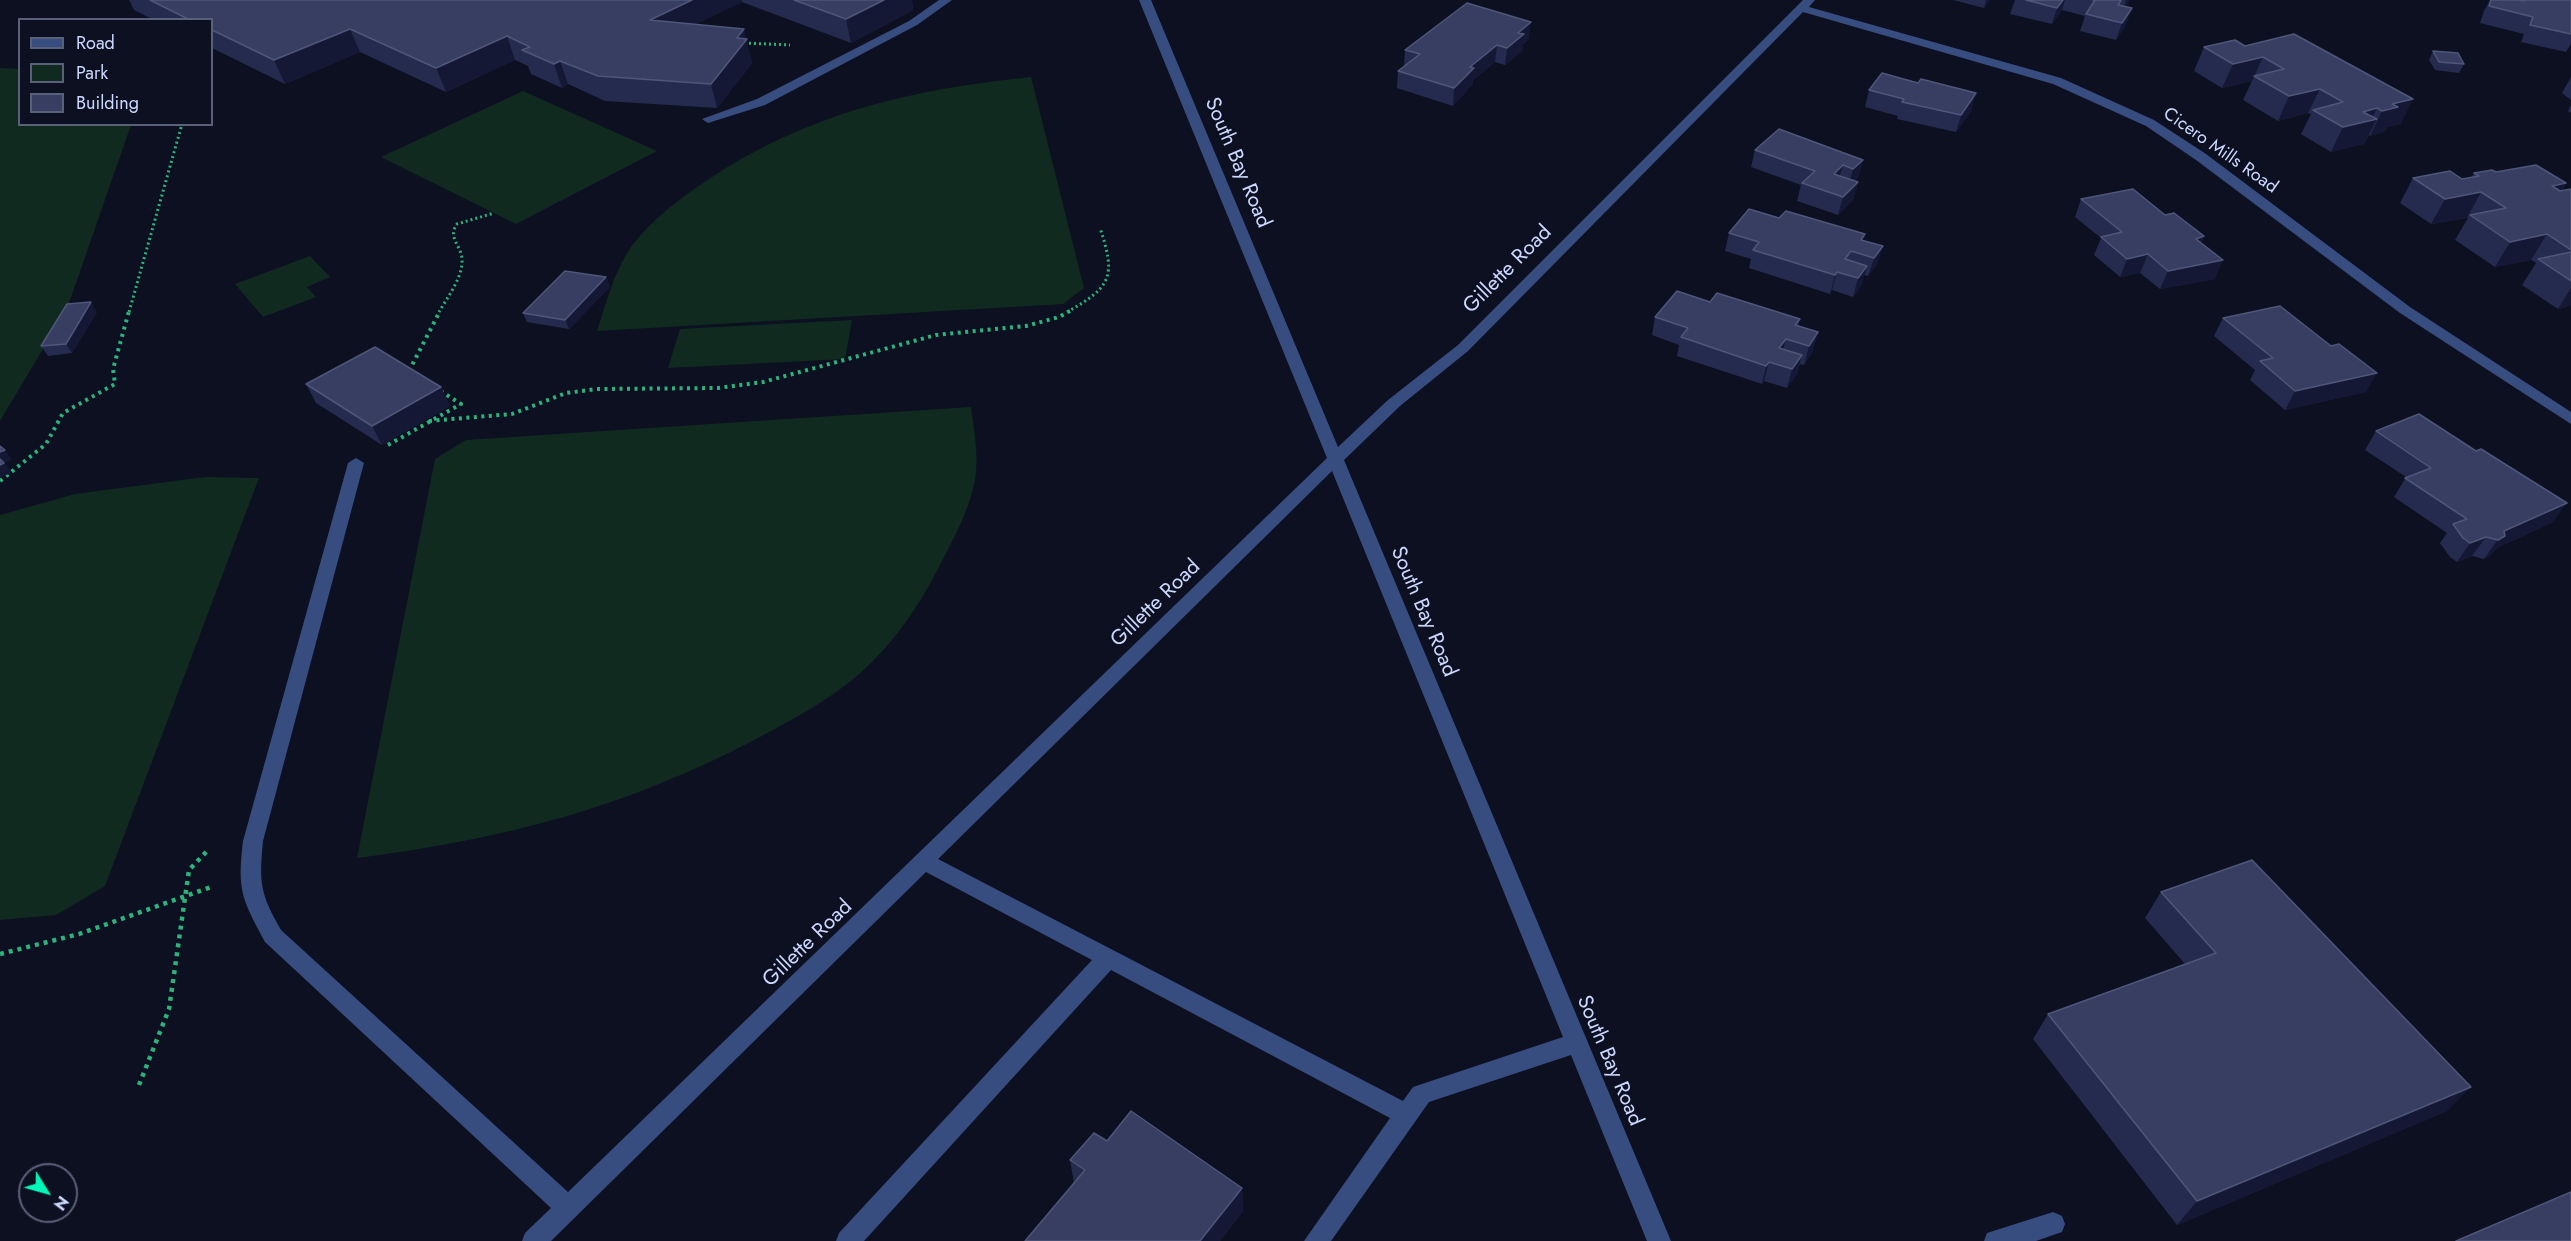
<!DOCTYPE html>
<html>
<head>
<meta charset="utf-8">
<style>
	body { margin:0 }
	#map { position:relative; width:2571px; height:1241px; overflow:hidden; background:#0d1020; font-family:Jost,sans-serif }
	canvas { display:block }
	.legend { position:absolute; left:18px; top:18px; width:195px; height:108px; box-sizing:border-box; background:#0d1020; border:2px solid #596079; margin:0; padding:8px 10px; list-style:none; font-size:18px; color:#ccd8ff }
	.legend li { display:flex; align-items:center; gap:12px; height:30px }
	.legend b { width:30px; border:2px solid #596079 }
	.north { position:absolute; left:18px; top:1163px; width:60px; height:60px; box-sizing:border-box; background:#0d1020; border:2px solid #596079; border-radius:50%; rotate:127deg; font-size:16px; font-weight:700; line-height:24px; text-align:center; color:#ccd8ff }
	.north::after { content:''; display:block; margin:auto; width:21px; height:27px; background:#00f7ba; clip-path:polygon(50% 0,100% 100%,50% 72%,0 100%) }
</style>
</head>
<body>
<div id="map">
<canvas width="2571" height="1241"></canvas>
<ul class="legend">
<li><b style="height:8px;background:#374d80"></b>Road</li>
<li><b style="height:16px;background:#102a20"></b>Park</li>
<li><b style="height:16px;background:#373e61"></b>Building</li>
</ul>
<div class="north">N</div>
</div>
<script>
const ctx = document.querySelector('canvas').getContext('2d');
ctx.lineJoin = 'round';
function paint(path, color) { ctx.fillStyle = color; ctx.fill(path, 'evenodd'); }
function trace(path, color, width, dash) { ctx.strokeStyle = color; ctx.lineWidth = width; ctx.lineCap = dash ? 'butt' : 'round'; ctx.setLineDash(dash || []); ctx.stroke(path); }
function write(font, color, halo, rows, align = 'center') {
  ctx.font = font + ' Jost,sans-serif'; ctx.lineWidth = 5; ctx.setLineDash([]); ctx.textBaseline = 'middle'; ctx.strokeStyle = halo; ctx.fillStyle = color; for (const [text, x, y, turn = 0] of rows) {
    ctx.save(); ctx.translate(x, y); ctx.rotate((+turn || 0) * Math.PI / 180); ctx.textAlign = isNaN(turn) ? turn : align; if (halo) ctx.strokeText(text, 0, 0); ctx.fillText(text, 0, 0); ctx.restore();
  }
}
paint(new Path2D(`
	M0,68L19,69L20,124L131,125L67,309L0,421Z
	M1031,77L1084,288L1063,304L597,331C606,304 614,271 631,247C650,221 679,199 706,181C806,113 913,89 1031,77Z
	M523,91L657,151L516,224L381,157Z
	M310,256L330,277L307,287L316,297L263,317L235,284Z
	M852,320L845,359L668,368L680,329Z
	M971,407C974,430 979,456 975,480C970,508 954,538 941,563C924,597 901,633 874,660C842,693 798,717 758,738C625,808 505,839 357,858L435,459L466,440Z
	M205,477L259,478L105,886L56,915L0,920V515L75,494Z`), '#102a20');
trace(new Path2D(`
	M744,43L790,45
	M129,312L182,124
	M439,312C447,298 463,277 462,260C462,246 447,238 457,224L494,213
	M1067,312C1112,287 1116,276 1100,228`), '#2cb37c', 3, [2, 3]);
trace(new Path2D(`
	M409,371L440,311
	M429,421L512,414L566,393L597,389L718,388L763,382L936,335L1026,326L1059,317L1070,311
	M388,445L461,404L442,392
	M0,481L46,444L63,413L115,384L113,369L129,311`), '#2cb37c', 4, [3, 4.5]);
trace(new Path2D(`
	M0,954L79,934L211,887
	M139,1085L169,1009L189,870L209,849`), '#2cb37c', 4.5, [4, 5]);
paint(new Path2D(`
	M939,0H952L917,25L765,105L708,123L702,119L757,99L909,21Z
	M1139,0H1151L1338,447L1388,400L1458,345L1803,0H1815L1809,7L2061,78L2154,120L2206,154L2410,307L2571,412V424L2400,313L2196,160L2146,126L2053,84L1803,12L1468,351L1400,406L1344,460L1671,1241H1647L1571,1055L1429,1102L1331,1241H1304L1390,1118L1111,970L864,1241H836L839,1233L1092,960L926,872L551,1241H522L525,1233L551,1208L265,942C242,899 237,891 243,841L348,463L356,458L364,463L263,841C259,883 260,893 281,930L568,1192L1327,458ZM1332,471L1563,1037L1413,1087L1403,1101L938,859Z
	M2053,1212L2062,1216L2065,1224L2062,1232L2036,1241H1984L1987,1233Z`), '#374d80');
paint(new Path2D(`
	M129,0H912L913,10L851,43L742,2L696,24L746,39L752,63L717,108L605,101L568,84L562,88L531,74L528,66L515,60L446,92L360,52L285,84L212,48V20H154L134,10Z
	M1953,0H1990L1984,8Z
	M2015,0H2129L2126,7V25L2116,40L2080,31L2085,16L2062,10L2052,24L2010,14Z
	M2490,0H2518L2523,1V0H2571V44L2566,52L2521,42L2524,34L2480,23L2484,11Z
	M2294,34L2401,124L2387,127L2385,131L2370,136L2369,135L2364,144L2331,152L2301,134L2311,114L2308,113L2278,121L2243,100L2252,81L2222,88L2194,71L2204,47L2245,46Z
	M1529,39L1523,44L1522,51L1505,65L1495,62L1473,80L1472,85L1453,106L1397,88L1398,71L1404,67L1405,50Z
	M2433,51L2464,64L2459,73L2435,70L2429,60Z
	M2571,77V100L2562,93Z
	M1869,90L1971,111L1956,132L1897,119L1898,116L1865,107Z
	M2571,105V113L2568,111Z
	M1755,150L1863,160L1858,177L1854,181L1858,182L1853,200L1838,215L1797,201L1801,185L1751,167Z
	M2496,172L2566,183L2562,191L2571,189V306L2558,309L2522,285L2536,263L2531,260L2495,267L2455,240L2468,218H2467L2431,224L2400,203L2413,178L2462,179L2471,178L2474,173Z
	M2081,199L2165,215L2204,236L2201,243L2215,279L2160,289L2140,273L2120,277L2094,255L2101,238L2075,217Z
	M1779,218L1863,240L1877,264L1868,276L1864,275L1862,284L1853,297L1832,290L1830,294L1749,268L1751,259L1725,251L1729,233Z
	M606,277L610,287L569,329L527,322L523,313Z
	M1710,302L1800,319L1798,326L1813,351L1804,365L1800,364L1797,374L1787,388L1764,381L1762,384L1677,356L1679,345L1652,335L1655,317Z
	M97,312L72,353L48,356L41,346Z
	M2223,318L2331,346L2366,392L2285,410L2250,380L2255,370L2214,336Z
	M306,384L441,387L450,406L382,445L316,403Z
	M2376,431L2553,522L2497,548L2491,555L2484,559L2472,556L2457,562L2450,557L2440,543L2447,533L2394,497L2406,477L2365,450Z
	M2161,892L2447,1111L2177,1225L2033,1039L2048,1014L2185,964L2145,918Z
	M1107,1141L1242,1188L1243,1211L1220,1241H1025L1074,1183L1070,1160Z`), '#252b4e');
paint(new Path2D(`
	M692,0H742V2L657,43L650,20Z
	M884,0H912L913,10L851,43L846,19Z
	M1986,0H1990L1984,8Z
	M2063,0H2065L2062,10L2052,24L2057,8Z
	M2126,0H2129L2125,10L2120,17Z
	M2132,8L2126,25L2116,40L2122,23Z
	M1531,22L1529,39L1523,44L1522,51L1505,65L1507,48L1518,33Z
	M350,29L360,52L285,84L274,60Z
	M744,29L752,63L717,108L711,84L737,38Z
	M507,36L515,60L446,92L436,68Z
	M1497,45L1495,62L1473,80L1472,85L1453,106L1454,88L1470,67Z
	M2263,57L2252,81L2222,88L2233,64Z
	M560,61L568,84L562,88L554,64Z
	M2320,89L2308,113L2278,121L2289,96Z
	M1976,93L1971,111L1956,132L1961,115Z
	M2413,99L2401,124L2387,127L2385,131L2370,136L2382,111L2392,104Z
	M2377,108L2371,121L2377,119L2364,144L2331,152L2343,127L2363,112Z
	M1863,160L1858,177L1848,187L1853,169Z
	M1843,165L1838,183L1834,174Z
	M1858,182L1853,200L1838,215L1843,197Z
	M2566,183L2551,209L2552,186Z
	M2481,192L2467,218L2431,224L2445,199Z
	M2547,234L2531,260L2495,267L2510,242Z
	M2204,236L2195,254L2196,239Z
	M1883,246L1877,264L1868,276L1874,258Z
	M2148,254L2140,273L2120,277L2127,259Z
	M2223,260L2215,279L2160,289L2168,271Z
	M1867,266L1862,284L1853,297L1858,278Z
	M1837,272L1832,290L1830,294L1835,275Z
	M606,277L610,287L569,329L565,320Z
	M2571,288V306L2558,309Z
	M91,302L97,312L72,353L66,344Z
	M1818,332L1813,351L1804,365L1809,346Z
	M1786,339L1781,357L1779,348Z
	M1802,355L1797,374L1787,388L1792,369Z
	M1769,362L1764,381L1762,384L1766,366Z
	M2377,373L2366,392L2285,410L2295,391Z
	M441,387L450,406L382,445L372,426Z
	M5,450L12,460L5,463L11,473L0,478V452Z
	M2567,503L2553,522L2497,548L2491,555L2484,559L2504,531Z
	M2486,537L2472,556L2457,562L2470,543Z
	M2471,1087L2447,1111L2177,1225L2197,1201Z
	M1242,1188L1243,1211L1220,1241H1200Z`), '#141834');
const building = new Path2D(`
	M150,0H692L650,20L744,29L737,38L747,39L711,84L598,76L560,61L554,64L522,50L530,47L507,36L436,68L350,29L274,60L212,30V20H190Z
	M794,0H884L846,19Z
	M2026,0H2063L2057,8Z
	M2093,0H2121L2118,5L2132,8L2122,23L2086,14L2095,0Z
	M2491,0H2518L2524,1L2525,0H2571V34L2530,25L2533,17L2489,6Z
	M1467,3L1531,22L1518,33L1524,34L1507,48L1497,45L1470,67L1474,68L1454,88L1398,71L1420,54L1405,50Z
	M2294,34L2413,99L2392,104L2398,107L2382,111L2377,108L2363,112L2377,119L2343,127L2313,110L2343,102L2320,89L2289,96L2254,76L2284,69L2263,57L2233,64L2204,47L2235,40L2245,46Z
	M2433,51L2458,53L2464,64L2439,62Z
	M1882,73L1918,83L1921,79L1976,93L1961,115L1902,102L1904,99L1869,90Z
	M1779,129L1863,160L1853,169L1843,165L1834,174L1858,182L1843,197L1802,183L1815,171L1755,150Z
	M2536,165L2566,183L2552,186L2560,191L2571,189V250L2547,234L2510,242L2470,215L2506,208L2481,192L2445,199L2413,178L2450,171L2462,179L2479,176L2474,173L2492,170L2496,172Z
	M2133,189L2165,215L2174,213L2204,236L2196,239L2223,260L2168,271L2148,254L2127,259L2101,237L2122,232L2081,199Z
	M1749,209L1779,218L1786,211L1865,234L1861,240L1883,246L1874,258L1851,251L1845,259L1867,266L1858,278L1837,272L1835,275L1753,250L1759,242L1729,233Z
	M2571,252V281L2538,259Z
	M565,271L606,277L565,320L523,313Z
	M1677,291L1710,302L1717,293L1800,319L1795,325L1818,332L1809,346L1786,339L1779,348L1802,355L1792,369L1769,362L1766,366L1681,337L1688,328L1655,317Z
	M91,302L66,344L41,346L67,304Z
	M2280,306L2331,346L2339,344L2377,373L2295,391L2260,361L2273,358L2223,318Z
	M375,347L441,387L372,426L306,384Z
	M2419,414L2476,451L2481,449L2567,503L2504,531L2505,536L2498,540L2486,537L2470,543L2463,538L2453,524L2467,519L2405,478L2431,468L2376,431Z
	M0,446L5,450L0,452Z
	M0,459L4,463L0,465Z
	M2252,860L2471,1087L2197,1201L2048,1014L2216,953L2161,892Z
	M1131,1111L1242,1188L1200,1241H1025L1085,1170L1070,1160L1094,1133L1107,1141Z
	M2571,1192V1241H2456Z`);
paint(building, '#373e61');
trace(building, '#4e567a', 1.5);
write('18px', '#ccd8ff', '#0d1020', [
	["Cicero Mills Road",2220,151,35]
]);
write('21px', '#ccd8ff', '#0d1020', [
	["South Bay Road",1237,163,67],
	["Gillette Road",1508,270,-45],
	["Gillette Road",1156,604,-44],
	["South Bay Road",1423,612,67],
	["Gillette Road",808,944,-44],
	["South Bay Road",1609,1061,67]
]);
</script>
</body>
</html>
